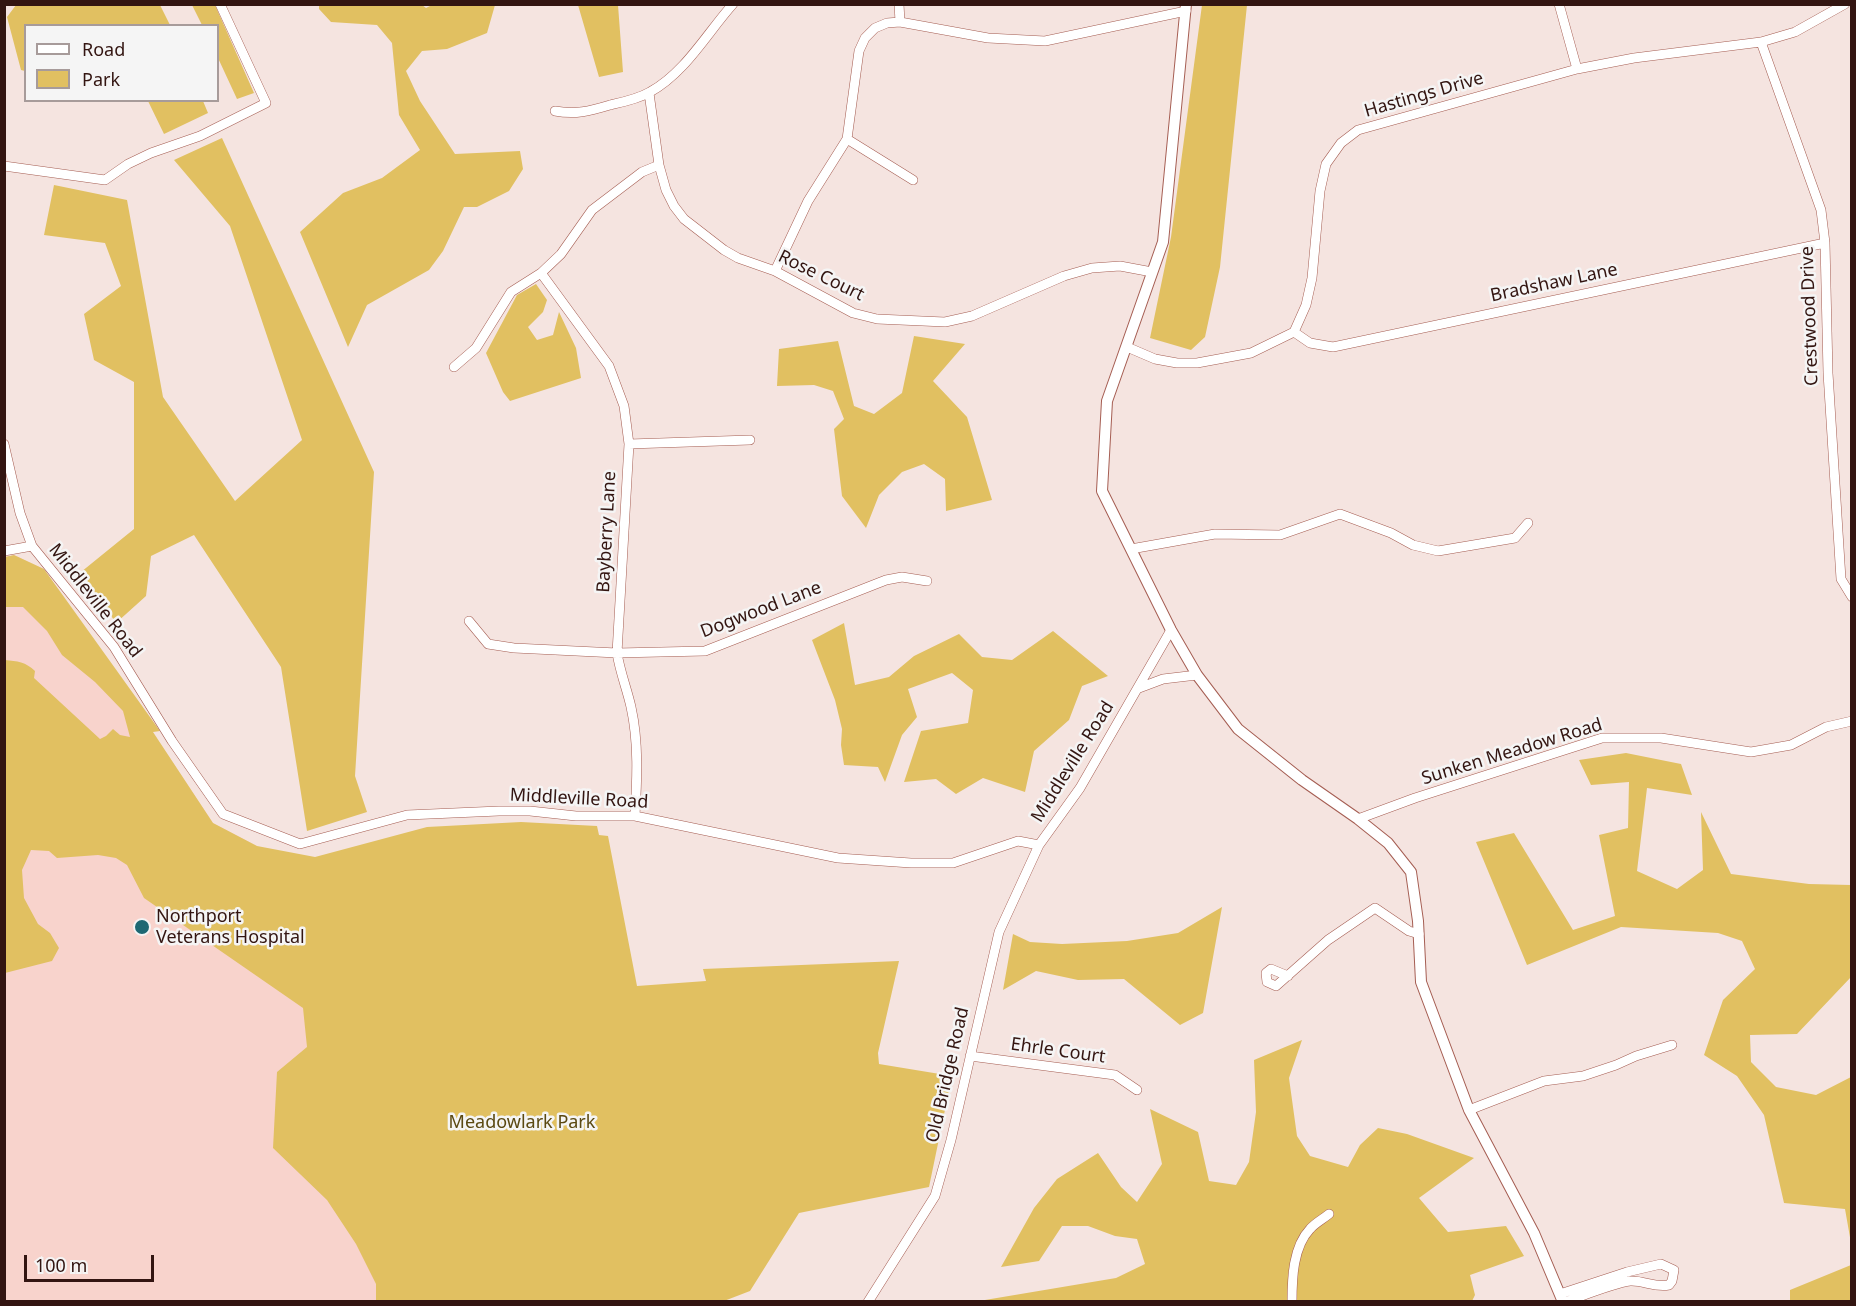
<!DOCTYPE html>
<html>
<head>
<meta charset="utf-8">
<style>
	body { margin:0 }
	#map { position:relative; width:1856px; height:1306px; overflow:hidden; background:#f5e4e0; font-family:"Noto Sans",sans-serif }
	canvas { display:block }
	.frame { position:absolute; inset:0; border:6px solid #331511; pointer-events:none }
	.legend { position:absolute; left:24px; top:24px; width:195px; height:78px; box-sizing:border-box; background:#f5f5f5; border:2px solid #a79b9a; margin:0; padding:8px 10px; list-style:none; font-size:18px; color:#331511 }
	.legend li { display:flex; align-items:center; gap:12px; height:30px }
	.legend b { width:30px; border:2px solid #a79b9a }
	.scale { position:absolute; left:24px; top:1255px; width:130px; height:27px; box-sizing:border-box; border:3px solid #331511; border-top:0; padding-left:8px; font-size:18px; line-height:21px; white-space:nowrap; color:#331511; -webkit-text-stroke:4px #f5f5f5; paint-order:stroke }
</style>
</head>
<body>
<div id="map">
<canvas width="1856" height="1306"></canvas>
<div class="frame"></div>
<ul class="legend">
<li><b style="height:8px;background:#fff"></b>Road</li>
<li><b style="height:16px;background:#e1c061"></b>Park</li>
</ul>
<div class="scale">100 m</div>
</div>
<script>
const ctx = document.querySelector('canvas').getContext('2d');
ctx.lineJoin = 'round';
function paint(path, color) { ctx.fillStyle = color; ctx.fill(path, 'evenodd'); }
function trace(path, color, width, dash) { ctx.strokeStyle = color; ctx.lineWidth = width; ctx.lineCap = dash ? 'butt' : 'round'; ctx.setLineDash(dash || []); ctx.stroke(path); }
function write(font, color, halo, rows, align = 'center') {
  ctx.font = font + ' "Noto Sans",sans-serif'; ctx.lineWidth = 5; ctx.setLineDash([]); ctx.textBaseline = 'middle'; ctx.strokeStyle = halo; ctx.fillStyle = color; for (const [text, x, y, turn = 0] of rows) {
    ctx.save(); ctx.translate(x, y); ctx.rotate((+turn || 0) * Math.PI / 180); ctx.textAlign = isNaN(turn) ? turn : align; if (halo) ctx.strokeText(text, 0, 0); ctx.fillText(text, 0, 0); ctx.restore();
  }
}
paint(new Path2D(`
	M14,555L44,569L213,823L257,846L354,1188L380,1301L5,1302L4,557Z`), '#f8d3cc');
paint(new Path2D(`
	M16,5H160L170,25L26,26L25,71L21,70L7,17Z
	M192,5H215L254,93L237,99L218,58V26L202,25Z
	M422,5L426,8L434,4L495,5L487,33L447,49L422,51L406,71L420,101L455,154L520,151L523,169L509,191L477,207H464L443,251L429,270L367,305L348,347L300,232L343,193L382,178L420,150L399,115L392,43L377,25L331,22L319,9V5Z
	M578,5H618L623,72L599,77Z
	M1202,5H1247L1220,267L1205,337L1191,350L1150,338L1171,237Z
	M148,101H203L208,113L164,134Z
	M222,138L374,472L355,776L367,812L307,831L281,667L194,535L151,556L146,596L116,623L81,572L134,529V382L94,360L84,314L121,286L105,243L44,235L54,185L127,200L163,397L235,501L302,440L230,226L174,160Z
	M536,284L547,300L543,312L528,327L537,340L553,335L559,312L576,348L581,378L510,401L503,392L486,353L517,295Z
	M914,336L965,344L933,381L967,417L992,500L946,511L945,479L924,464L902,472L879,495L866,528L842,496L834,429L844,419L833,391L814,385L777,386L779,349L838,341L854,406L874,414L902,393Z
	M14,555L44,569L160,731L153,732L213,823L257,846L315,857L427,827L521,822L597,826L599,835L608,836L637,986L706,981L703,969L899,961L878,1053L879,1064L952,1076L929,1187L799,1213L750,1291L724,1301H376V1284L356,1244L327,1200L273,1148L277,1072L307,1047L303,1008L144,898L127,865L116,858L98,855L57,858L49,851L31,850L22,870L24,898L38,924L50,933L59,948L52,961L5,973V660C17,661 26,662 35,671L34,678L100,739L106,736L113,729L120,735L130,737L123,711L95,682L62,655L47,631L23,607H5V557Z
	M844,623L855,685L889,677L914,656L959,634L982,657L1012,660L1053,631L1108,676L1082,686L1069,720L1034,751L1025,792L983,778L956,794L936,779L904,782L921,731L968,723L973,690L952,673L908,689L917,717L902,735L885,782L878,767L844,765L841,745L842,729L835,700L812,640Z
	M1626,753L1681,764L1692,795L1647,788L1637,871L1677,889L1703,870L1701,812L1731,874L1809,884L1851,885V977L1797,1034L1750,1035L1751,1062L1776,1087L1816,1095L1851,1077V1243L1845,1209L1784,1203L1764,1115L1737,1076L1704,1055L1723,1000L1755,969L1742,941L1718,933L1621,927L1527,965L1476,842L1514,833L1573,930L1615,916L1599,835L1628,828L1629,782L1591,785L1579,760Z
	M1222,907L1203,1013L1180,1025L1124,979L1078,980L1036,971L1003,990L1013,934L1030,942L1062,944L1127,941L1178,933Z
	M1302,1040L1289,1078L1297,1136L1310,1156L1348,1167L1360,1145L1378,1128L1407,1134L1474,1158L1419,1198L1448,1232L1506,1226L1524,1256L1470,1275L1475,1295L1472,1301L973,1302L1116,1278L1145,1264L1137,1239L1115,1236L1088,1226H1062L1039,1261L1001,1267L1034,1208L1057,1179L1098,1153L1121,1187L1137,1202L1162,1164L1150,1109L1198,1132L1209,1181L1236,1185L1249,1162L1256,1112L1254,1060Z
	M1851,1265V1301H1790V1290Z`), '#e1c061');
const minor = new Path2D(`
	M899,4L900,22
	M1559,4L1577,69
	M1761,42L1821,210L1825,243L1828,373L1841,579L1852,597
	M649,93L659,165L666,190L674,206L684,219L724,250L738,258L775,271L853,313L877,319L945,322L972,316L1064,276L1092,268L1120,266L1152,272
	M555,111C575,115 590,111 610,105C623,102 638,99 650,92C685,73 707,33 733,4
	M847,139L913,180
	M4,166L105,180L128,164L151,153L200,136L266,103L220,4
	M775,271L808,201L847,139L859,51L865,38L875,28L887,23L900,22L988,38L1045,41L1186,11
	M541,273L609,366L624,406L629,444L617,653C620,672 627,689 631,707C639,743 637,780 635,816
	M1294,332L1310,343L1333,347L1825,243
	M1127,347L1155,359L1177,363H1197L1251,353L1294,332L1306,305L1312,278L1320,191L1326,164L1341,143L1358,130L1577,69L1634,58L1761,42L1795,32L1845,4
	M454,367L476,348L511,292L541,273L561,254L592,210L642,172L659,165
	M4,444L20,513L32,546
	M629,444L750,440
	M1131,549L1215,534L1280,535L1340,514L1391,533L1413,545L1438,551L1515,538L1528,523
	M4,551L32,546L114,647L172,741L223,814L300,844L407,815L499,811H530L576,816H635L838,858L911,863H953L1018,841L1039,845L1080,788L1171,630
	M469,621L488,644L514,648L617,653L705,651L886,580L902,577L927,581
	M1139,688L1163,679L1197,675
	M1358,819L1415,798L1602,738H1661L1751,752L1791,745L1826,727L1852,721
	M1288,976L1271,969L1266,973L1267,982L1276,986L1328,940L1375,908L1409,931L1419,934
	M970,1056L1115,1075L1137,1090
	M1469,1110L1544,1081L1583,1076L1616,1065L1636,1056L1672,1045
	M1560,1294L1627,1272L1661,1264L1674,1270L1672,1281L1669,1285C1654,1288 1644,1280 1630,1281C1614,1283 1582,1296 1565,1302
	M868,1302L935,1196L951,1140L999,932L1039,845
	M1292,1302C1292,1278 1293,1247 1310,1229C1315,1223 1323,1219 1329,1214`);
const major = new Path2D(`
	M1186,4L1163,242L1107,401L1102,491L1171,630L1197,675L1238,729L1302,780L1358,819L1388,843L1411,872L1418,921L1421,982L1469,1110L1534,1233L1563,1302`);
trace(minor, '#a55d52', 10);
trace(major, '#a55d52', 12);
trace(minor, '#fff', 9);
trace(major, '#fff', 10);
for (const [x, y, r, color] of [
	[142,927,8,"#1e6873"]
]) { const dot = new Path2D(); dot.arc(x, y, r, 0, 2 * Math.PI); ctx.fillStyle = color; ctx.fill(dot); trace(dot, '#f5f5f5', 2); }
write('18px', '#331511', '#f5f5f5', [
	["Hastings Drive",1424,95,-16],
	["Rose Court",821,276,26],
	["Bradshaw Lane",1554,283,-12],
	["Crestwood Drive",1810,316,-92],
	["Bayberry Lane",607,532,-87],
	["Middleville Road",95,601,52],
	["Dogwood Lane",761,610,-21],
	["Sunken Meadow Road",1512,752,-17],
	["Middleville Road",1073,762,-58],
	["Middleville Road",579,799,3],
	["Ehrle Court",1058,1051,8],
	["Old Bridge Road",948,1075,-77]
]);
write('18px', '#331511', '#f5f5f5', [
	["Northport",156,917],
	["Veterans Hospital",156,938]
], 'left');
write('18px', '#5b4912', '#f5f5f5', [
	["Meadowlark Park",522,1123]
]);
</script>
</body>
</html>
